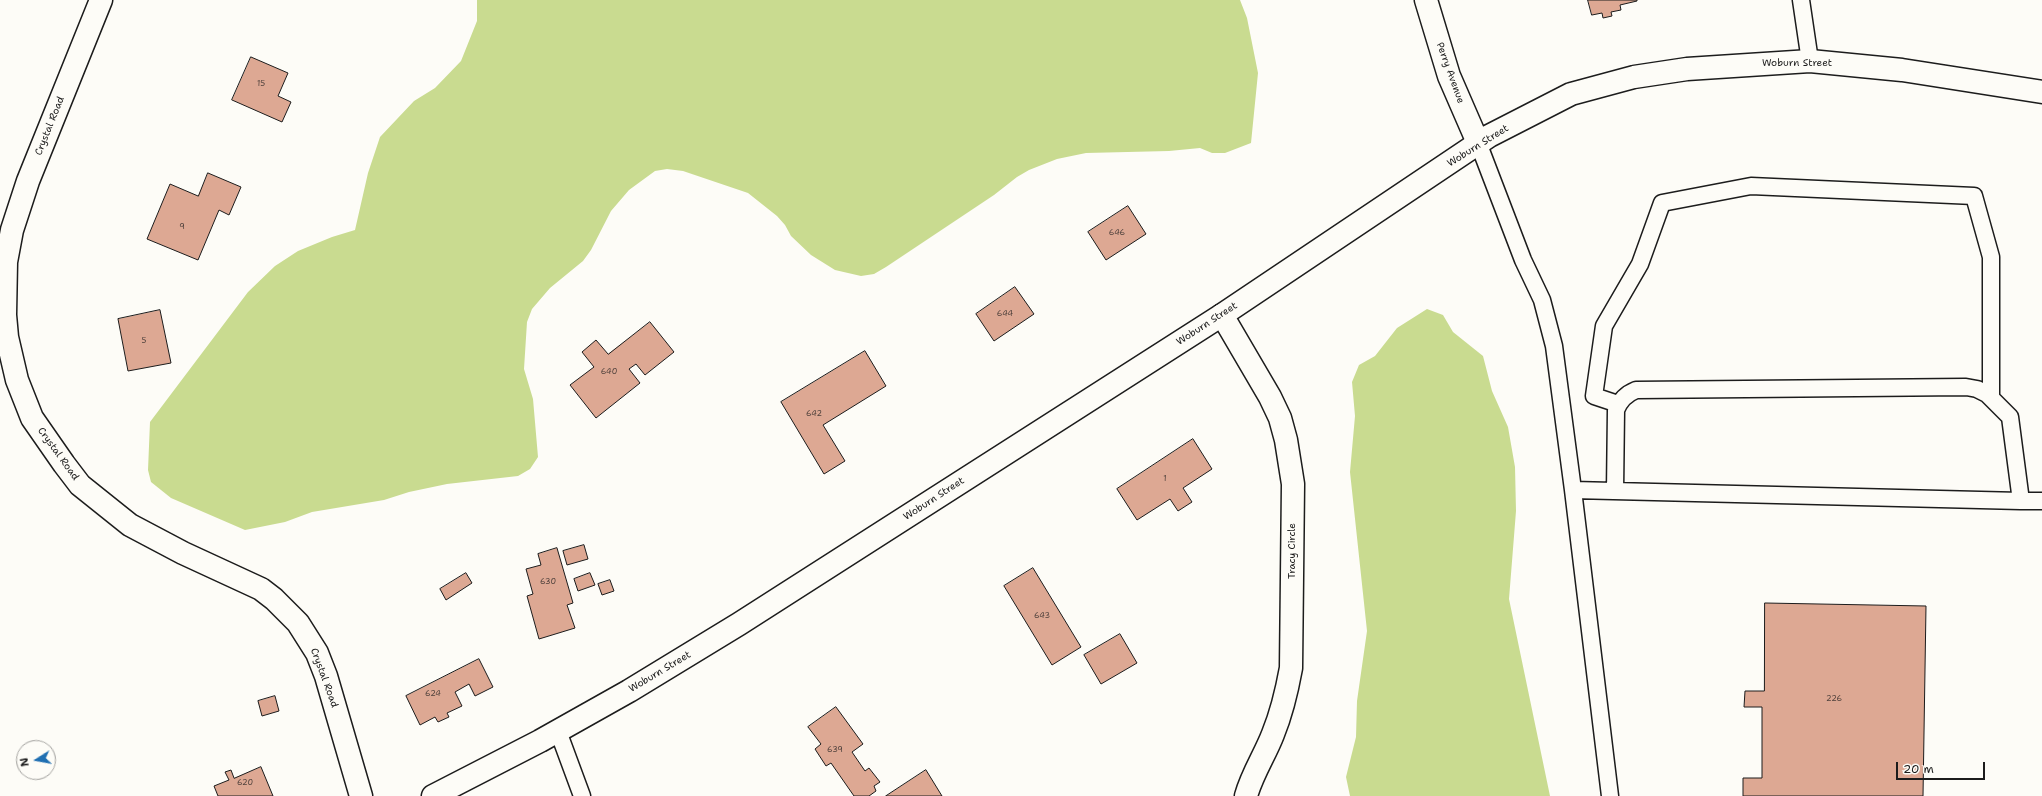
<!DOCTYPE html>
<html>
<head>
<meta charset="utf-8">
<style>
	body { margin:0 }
	#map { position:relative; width:2042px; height:796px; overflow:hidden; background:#fdfcf7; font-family:"Shantell Sans",sans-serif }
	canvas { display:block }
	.north { position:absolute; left:16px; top:740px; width:40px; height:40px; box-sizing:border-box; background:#fdfcf7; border:1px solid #a3a29f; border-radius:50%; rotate:259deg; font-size:11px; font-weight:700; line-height:16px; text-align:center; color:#1c1c1c }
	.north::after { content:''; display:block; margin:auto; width:14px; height:18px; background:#1f6fb2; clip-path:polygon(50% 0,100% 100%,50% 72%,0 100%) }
	.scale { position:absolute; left:1896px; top:762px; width:89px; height:18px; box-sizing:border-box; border:2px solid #1c1c1c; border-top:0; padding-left:5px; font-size:12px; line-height:14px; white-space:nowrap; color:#1c1c1c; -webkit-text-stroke:3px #fdfcf7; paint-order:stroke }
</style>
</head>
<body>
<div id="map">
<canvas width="2042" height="796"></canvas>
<div class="north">N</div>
<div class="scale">20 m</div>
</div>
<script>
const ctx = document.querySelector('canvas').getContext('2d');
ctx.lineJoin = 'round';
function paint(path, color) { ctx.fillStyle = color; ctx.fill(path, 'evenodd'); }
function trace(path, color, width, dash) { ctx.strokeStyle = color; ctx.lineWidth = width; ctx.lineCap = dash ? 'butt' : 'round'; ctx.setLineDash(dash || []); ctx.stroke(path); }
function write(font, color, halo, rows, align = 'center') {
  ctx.font = font + ' "Shantell Sans",sans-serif'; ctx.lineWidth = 3; ctx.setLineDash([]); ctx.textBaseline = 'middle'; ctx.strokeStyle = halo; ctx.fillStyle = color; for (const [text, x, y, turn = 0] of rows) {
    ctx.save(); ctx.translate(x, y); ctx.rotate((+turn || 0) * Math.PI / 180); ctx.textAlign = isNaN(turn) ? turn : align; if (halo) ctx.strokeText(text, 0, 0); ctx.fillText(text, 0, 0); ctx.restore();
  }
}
paint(new Path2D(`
	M477,0H1240L1247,18L1258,73L1251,143L1225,153H1212L1200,148L1169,151L1086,153L1057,159L1029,170L1017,177L994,195L886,267L874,274L861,276L835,270L811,255L791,236L785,225L777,216L748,193L683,171L667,169L655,171L629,190L611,211L591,250L583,261L550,288L532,309L527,322L524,369L533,399L538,457L530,469L518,476L447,484L409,492L384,500L312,512L285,522L245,530L171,498L151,482L148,470L150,422L248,292L275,266L298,251L332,237L355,230L368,173L380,137L414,101L435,88L461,61L477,21Z
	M1427,309L1443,315L1453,332L1483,356L1492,391L1508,427L1515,467L1516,511L1509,599L1550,796H1350L1346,777L1356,737L1357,701L1367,631L1350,472L1355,416L1352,382L1359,365L1375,356L1397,328Z`), '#c9db90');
const building = new Path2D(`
	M1588,0H1637V1L1620,5L1621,10L1611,12L1612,16L1603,18L1602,13L1592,15Z
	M251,57L288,73L278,96L291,102L282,122L232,100Z
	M208,173L241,187L229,215L219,210L198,260L147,239L170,184L198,196Z
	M1128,206L1146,234L1106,260L1088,232Z
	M1015,287L1034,314L994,341L976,314Z
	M160,310L171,363L128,371L118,319Z
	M650,322L674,352L645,375L636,364L629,369L640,383L596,418L570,385L594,367L582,352L596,340L608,354Z
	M865,351L886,386L823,425L845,461L824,474L781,402Z
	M1193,439L1212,469L1183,488L1192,502L1178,511L1170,499L1137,520L1117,489Z
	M584,545L588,559L567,565L563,551Z
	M557,548L573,603L567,605L575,628L539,639L527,596L533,594L526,569L541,565L538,554Z
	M1033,568L1081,647L1052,665L1004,586Z
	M466,573L472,583L446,600L440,589Z
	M590,573L595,585L578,591L574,579Z
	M610,580L614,591L602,595L598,584Z
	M1765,603L1926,606L1923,796H1743V778H1762V707H1744L1745,691H1764Z
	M1120,634L1137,663L1101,684L1084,655Z
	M479,659L493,687L475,696L469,684L455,692L462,706L447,713L449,717L438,722L435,717L420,725L406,696Z
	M275,696L279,711L262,716L258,701Z
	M836,707L863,744L852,752L865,771L869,768L880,782L874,786L876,791L869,796H854L831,763L826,766L815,749L821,744L808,727Z
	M261,767L273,796H218L214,786L229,780L225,772L231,770L234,778Z
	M926,770L942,796H886Z`);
paint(building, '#dda893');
trace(building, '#1c1c1c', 1);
const service = new Path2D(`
	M1801,0L1810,61
	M1479,145L1523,260L1542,300L1554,346L1573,490L1610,796
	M1618,404L1594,396L1604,326L1640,264L1662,203L1751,186L1974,196L1991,257V398
	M1573,490L2021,501L2010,417L1987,394L1977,389L1966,387L1636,390C1626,394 1620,400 1616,410L1615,491
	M2021,501H2042
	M558,731L582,796`);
const minor = new Path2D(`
	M101,0L28,181L12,230L6,262L5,315L7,337L17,380L32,418L64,464L80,485L130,525L183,553L261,589L274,599L298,623L317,653L326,676L361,796
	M1426,0L1449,76L1479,145
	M1222,315L1270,397L1280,418L1286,440L1293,484L1291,668C1287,690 1282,712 1273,734C1265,755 1252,774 1246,796`);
const tertiary = new Path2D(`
	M433,796L540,741L629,691L739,624L1222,315L1489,136L1571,94L1634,77L1687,69L1810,61L1902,70L2042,92`);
trace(service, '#1c1c1c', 19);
trace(minor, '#1c1c1c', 25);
trace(tertiary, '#1c1c1c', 25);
trace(service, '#fdfcf7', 16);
trace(minor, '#fdfcf7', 22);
trace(tertiary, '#fdfcf7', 22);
write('8px', '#4c3f3a', null, [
	["15",261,84],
	["9",182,227],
	["646",1117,233],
	["644",1005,314],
	["5",144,341],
	["640",609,372],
	["642",814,414],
	["1",1165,479],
	["630",548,582],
	["643",1042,616],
	["624",433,694],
	["226",1834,699],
	["639",835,750],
	["620",245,783]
]);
write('10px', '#1c1c1c', '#fdfcf7', [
	["Woburn Street",1797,63],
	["Perry Avenue",1450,73,70],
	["Crystal Road",50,126,-68],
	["Woburn Street",1478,146,-32],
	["Woburn Street",1207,324,-33],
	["Crystal Road",58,454,54],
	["Woburn Street",934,499,-33],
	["Tracy Circle",1292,551,-90],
	["Woburn Street",660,672,-31],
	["Crystal Road",324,678,70]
]);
</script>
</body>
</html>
